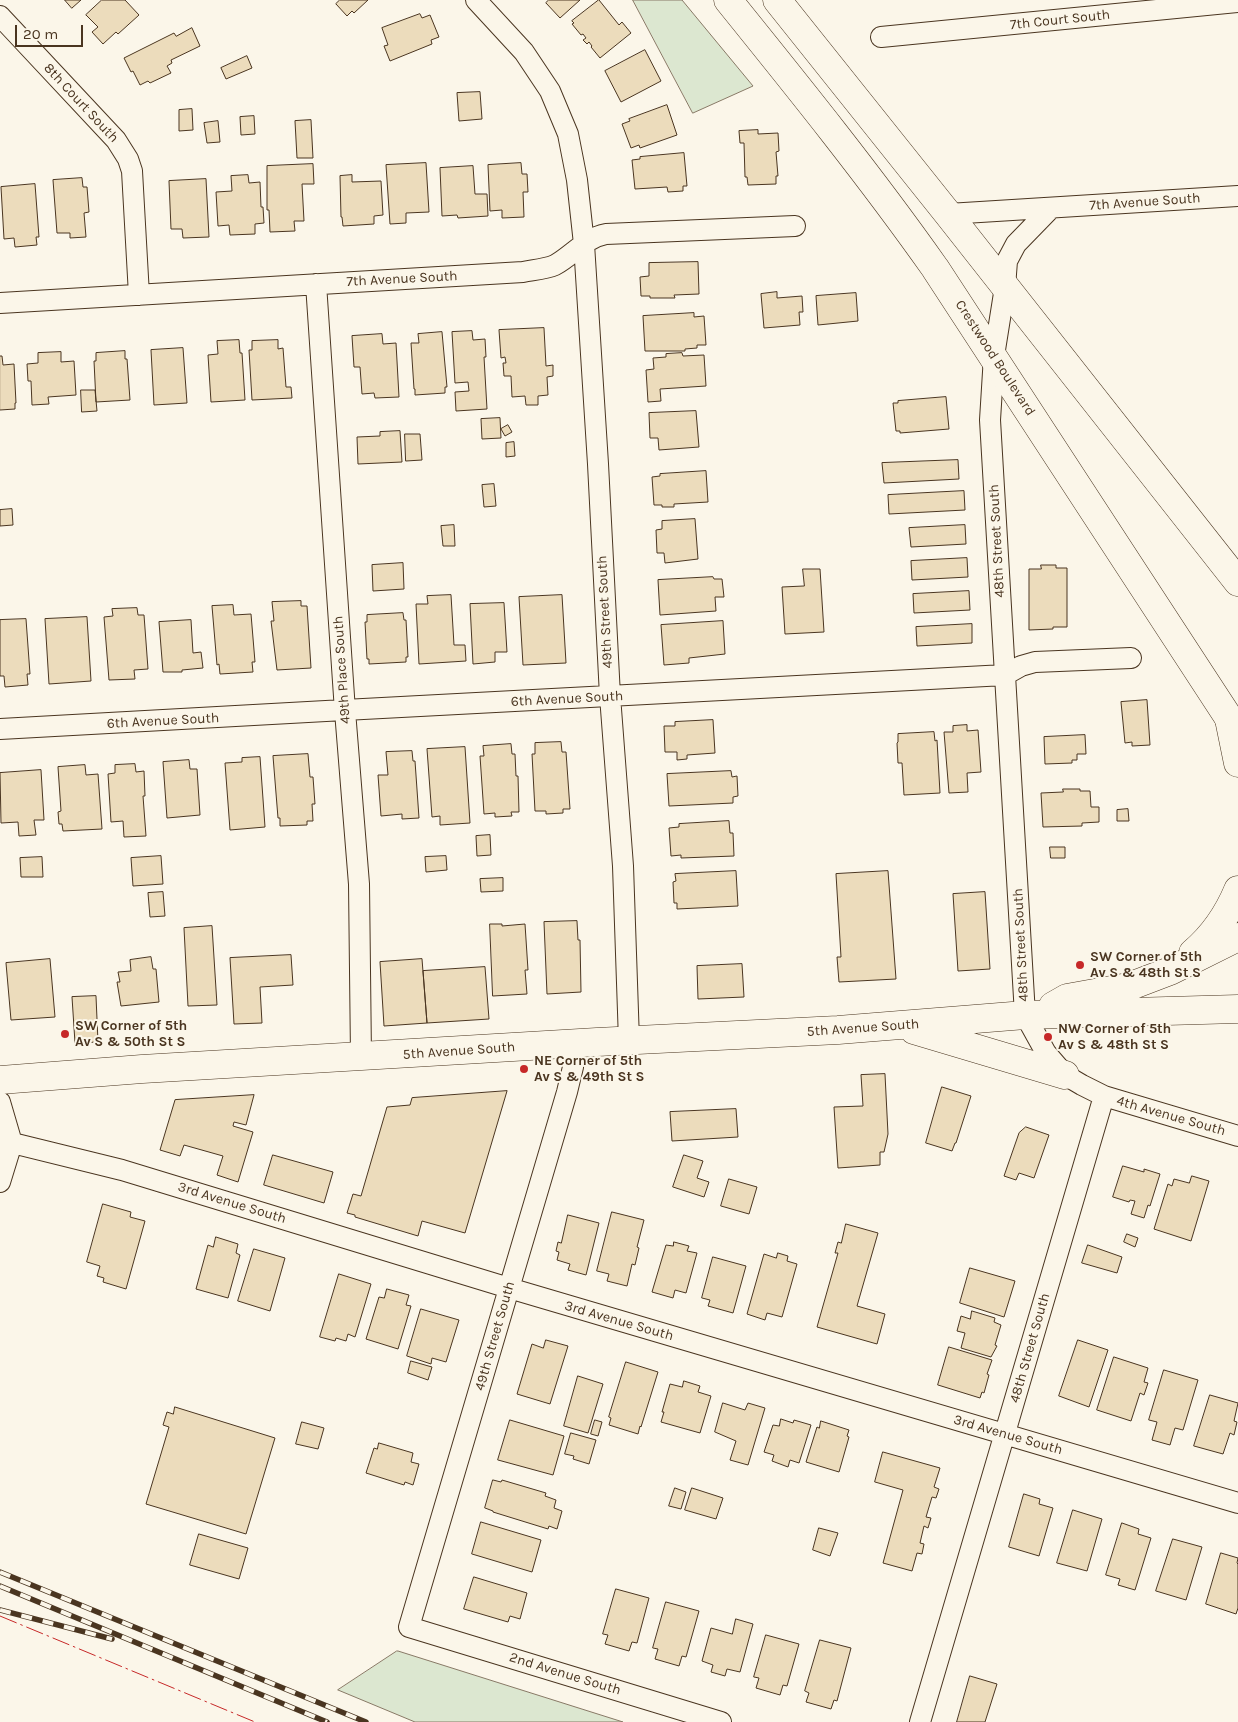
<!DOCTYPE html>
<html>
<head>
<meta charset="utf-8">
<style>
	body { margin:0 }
	#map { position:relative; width:1238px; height:1722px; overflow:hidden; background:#fbf6e9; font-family:Karla,sans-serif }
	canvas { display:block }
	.scale { position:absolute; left:15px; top:25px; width:68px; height:22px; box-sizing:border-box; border:2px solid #4a3520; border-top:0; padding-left:6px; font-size:15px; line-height:18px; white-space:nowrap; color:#4a3520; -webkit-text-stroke:4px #fbf6e9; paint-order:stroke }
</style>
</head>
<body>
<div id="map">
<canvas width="1238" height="1722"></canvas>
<div class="scale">20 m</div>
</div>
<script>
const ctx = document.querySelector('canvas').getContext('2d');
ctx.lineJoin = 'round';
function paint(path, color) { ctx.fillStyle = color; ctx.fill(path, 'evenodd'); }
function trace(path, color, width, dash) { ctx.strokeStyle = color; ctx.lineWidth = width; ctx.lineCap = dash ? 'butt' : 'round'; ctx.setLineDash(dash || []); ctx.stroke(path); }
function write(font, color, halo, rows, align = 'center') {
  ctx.font = font + ' Karla,sans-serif'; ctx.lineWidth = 4; ctx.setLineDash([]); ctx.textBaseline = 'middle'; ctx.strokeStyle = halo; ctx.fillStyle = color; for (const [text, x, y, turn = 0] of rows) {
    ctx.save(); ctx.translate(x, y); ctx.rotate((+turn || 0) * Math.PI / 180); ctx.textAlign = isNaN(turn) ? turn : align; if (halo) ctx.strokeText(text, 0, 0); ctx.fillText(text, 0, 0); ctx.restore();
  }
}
const green = new Path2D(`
	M633,0H682L753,86L693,113Z
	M397,1651H398L623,1722H415L338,1690Z`);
paint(green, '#dce7d0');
trace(green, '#887966', 1);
const building = new Path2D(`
	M65,0H81L72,8Z
	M102,0H125L139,15L118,34L116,32L103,44L92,32L98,27L86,15Z
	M340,0H368L354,13L352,11L347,16L336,4Z
	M549,0H580L560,18L546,3Z
	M599,0L619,25L622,22L631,33L600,58L591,47L592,46L589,42L587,44L583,40L586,38L583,34L581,35L572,24L574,23L572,21Z
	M420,14L422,18L430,15L439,37L431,40L432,44L390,61L384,46L388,45L382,28Z
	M192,28L200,46L171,60L172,63L167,66L171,73L150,83L148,81L140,85L133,71L131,72L124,58L174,33L176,36Z
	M645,50L661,81L621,102L605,71Z
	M247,56L252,68L226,79L221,68Z
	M480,92L482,119L459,121L457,93Z
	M667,105L677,135L640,148L639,145L631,148L622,124L630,121L629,119Z
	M192,109L193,130L179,131V110Z
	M254,116L255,134L241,135L240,117Z
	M311,120L313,158H297L295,121Z
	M218,121L220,142L207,143L204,123Z
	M758,130V134L778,133L779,151L776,152L778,176H776V184L748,185L747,177H745L744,143H740L739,131Z
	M684,153L687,186H683V191L668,192L667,187L635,189L632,160L640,159V157Z
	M426,163L429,212L406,213V223L390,224L386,165Z
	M521,163L522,174H527L528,192H523L524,217L502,218V210L490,211L488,165Z
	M313,164L314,184H302L304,221H294L295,231L270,232L269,210H267V166Z
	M473,166L475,194H487L488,216L458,218L457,215L442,216L440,168Z
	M248,175L249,183L260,182L261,207H263L264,223L255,224V234L230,235L229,225L218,226L216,192L232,191L231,176Z
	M352,175V182L381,181L383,215L374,216V224L343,226L342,217H341L340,176Z
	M82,178L83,187H87L89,212L84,213L86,237L70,238V233H57L53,180Z
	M206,179L209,237L183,238L182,229H171L169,181Z
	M35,184L39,237H36L37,245L15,247L14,238L4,239L1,187Z
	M698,262L699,294L674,295L675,298H650V296H641L640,277L649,276V263Z
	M777,292V298L802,296L803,312H799L800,325L764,328L761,294Z
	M856,293L858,321L818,325L816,296Z
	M694,313V317L704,316L706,345H697V348L685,349V351H645L643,316Z
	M544,328L546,366L553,365V376L547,377L548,395L538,396V405H526L525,396L512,397L511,376H504L503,363H506L505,357L501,358L499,330Z
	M472,331L473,340L485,339L486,357H484L487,409L456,411L455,392L469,391L468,382L455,383L452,332Z
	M442,332L447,387H445V393L415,395V389H414L411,343H419L418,334Z
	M382,334L383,344L396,343L399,397L375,398L374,393L362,394L360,367H354L352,336Z
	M239,340L240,353H242L245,400L211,402L208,355L218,354L217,341Z
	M278,340V349L283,348L286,387H291L292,398L252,400L249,350H252V341Z
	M183,348L187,403L154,405L151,350Z
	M125,351V359H127L130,400L96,402L94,361H96V353Z
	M61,352V362L74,361L76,395L48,397L49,404L32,405L31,381H28L27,364L38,363V353Z
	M682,353L683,356L704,355L706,386L660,389L661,401L648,402L646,370L654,369L653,358L666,357V354Z
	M0,356H2L3,365L14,364L16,403H15V409L0,410Z
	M81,390H95L97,411L82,412Z
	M946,397L949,429L900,433V431H896L893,403H898V401Z
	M696,411L699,447L659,450L658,438H650L649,413Z
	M500,418L501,438L482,439L481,419Z
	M508,425L512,432L505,436L501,429Z
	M400,431L402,462L358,464L357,437L380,436V432Z
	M405,434H420L422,460L406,461Z
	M514,442L515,456L506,457V443Z
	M958,460L959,479L884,483L882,463Z
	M706,471L708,502L674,504V507H662V505H654L652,477L660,476V474Z
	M494,484L496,506L484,507L482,485Z
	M964,491L965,510L889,514L888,495Z
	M12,509L13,525L0,526V510Z
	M695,519L698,559L665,563L664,553H657L656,530L662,529V521Z
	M454,525L455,546H443L441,526Z
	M965,525L966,544L911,547L909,528Z
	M967,558L968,577L912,580L911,561Z
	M403,563L404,589L373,591L372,565Z
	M1041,565H1056V568H1067V627H1053V629L1029,630V569H1041Z
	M803,569H820L824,632L785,634L782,587L804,586Z
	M713,577L714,579H722L724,597H715L716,611L660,615L658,580Z
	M969,591L970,610L914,613L913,594Z
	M451,595L454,645H465L466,661L419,664L416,604H428L427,596Z
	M562,595L566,663L523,665L519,597Z
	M301,601V606H307L311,668L277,670L271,621H274L272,602Z
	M504,603L507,652H495V662L473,664L470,604Z
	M233,605L234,615L251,614L255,662H252L253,672L220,674L219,664L217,665L212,606Z
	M137,608L138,615H144L148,669L134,670L135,679L109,680L104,617L113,616L112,609Z
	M403,613L404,620H406L408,657H406V662L369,664V659H367L365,622H367V615Z
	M87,617L91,681L49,684L45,619Z
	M26,619L30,674H27L28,685L5,687L4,676H0V620Z
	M191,620L193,653L201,652L203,668L182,670V672H163L159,622Z
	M723,621L725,654L689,658V663L664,665L661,625Z
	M972,624V643L917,646L916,627Z
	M1147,700L1150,745L1132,746V742L1125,743L1121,702Z
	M713,720L715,753L687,755V759L677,760V752H665L664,726H675V722Z
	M967,725V731L978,730L981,772L967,773L968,792L949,793L944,732H953V726Z
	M934,732L935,741L937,740L940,793L904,795L902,763H898L897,743L898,742V734Z
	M1085,735L1086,754H1077V760H1072V763L1045,764L1044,737Z
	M561,742L562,752H566L570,809H563V813L546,814V811H535L532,754H535V743Z
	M511,744L512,754H515L516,776H518L519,812H511L512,816L495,817V813L484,814L480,756H484L483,746Z
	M465,747L470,823L440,825V816L432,817L427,749Z
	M412,751L413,761H415L419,818L402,819V814L381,816L378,775H388L386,752Z
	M308,754L310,777H313L315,804H312L313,821H307V825L280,826V818H278L273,756Z
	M260,757L265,827L230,830L225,763L242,762V758Z
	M189,760L190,769H197L200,815L167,818L163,762Z
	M135,764L136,772L144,771L145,796H143L146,836L124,837L123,821L111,822L108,774L115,773V765Z
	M85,765L86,775L98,774L102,829L63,831L62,824H59L58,812L61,811L58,767Z
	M41,770L44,820H34L36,835L19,836L18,822L1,823L0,773Z
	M731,771L732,777L737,776L738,796L733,797V803L669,806L667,774Z
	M1063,789H1080V791H1090L1091,807H1099V822L1082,823V826L1043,827L1041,793L1063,792Z
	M1128,809L1129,821H1117V810Z
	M729,821L730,833H733L734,856L681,858V855L671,856L669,828L679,827V824Z
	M490,835L491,855L477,856L476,836Z
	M1050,847H1065V858H1051Z
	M161,856L163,884L133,886L131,858Z
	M446,856L447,870L426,872L425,857Z
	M42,857L43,877H21L20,858Z
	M736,871L738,906L677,909V903H674L673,882L676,881L675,874Z
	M888,871L896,979L839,982L837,957H841L836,874Z
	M503,878V891L481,892L480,879Z
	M163,892L165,916L150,917L148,893Z
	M985,892L990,969L958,971L953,894Z
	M577,921L578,940H580L581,992L547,994L544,922Z
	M490,924H502V926L525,924L528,970H525L527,994L493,996Z
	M212,926L217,1005L188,1006L184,928Z
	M291,955L293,985L260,987L262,1023L234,1024L230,958Z
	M151,957L153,969H156L159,1002L121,1006L117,982H120L118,972L131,971L130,960Z
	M50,959L55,1017L11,1020L6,963Z
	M422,959L427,1023L384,1026L380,962Z
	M742,964L744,997L698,999L697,966Z
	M485,967L489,1019L427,1023L423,971Z
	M96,996L98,1042L75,1043L72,997Z
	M885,1074L888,1134L884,1152H880V1165L838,1168L834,1107L863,1106L861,1075Z
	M942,1087L971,1096L956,1143H955L952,1151L926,1143Z
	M507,1091L465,1233L422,1221L418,1236L355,1217V1215L347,1213L353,1194L361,1196L387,1107L410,1105L412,1098Z
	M254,1095L246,1125L234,1122L233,1126L253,1132L238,1182L217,1175L223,1156L184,1145L180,1156L160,1150L175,1100Z
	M736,1109L738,1137L672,1141L670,1112Z
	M1026,1127L1049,1135L1034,1178L1019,1173L1016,1180L1004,1176L1019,1133Z
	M273,1155L333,1172L324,1203L264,1185Z
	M684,1155L703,1161L697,1178L709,1182L704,1197L673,1187Z
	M1123,1166L1144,1172V1169L1160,1174L1150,1206L1148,1205L1144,1218L1131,1214L1135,1201L1130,1200L1129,1202L1113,1197Z
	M1192,1176L1209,1181L1191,1241L1154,1229L1168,1184L1172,1186L1174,1179L1189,1183Z
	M729,1179L757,1187L749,1214L721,1206Z
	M103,1204L131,1212L130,1217L145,1221L126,1289L103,1282L104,1278L97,1276L100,1266L87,1262Z
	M612,1212L644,1220L637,1247L639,1248L635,1265L632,1264L627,1286L607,1281L609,1274L597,1271Z
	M568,1215L599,1223L586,1275L568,1270L570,1264L557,1260L559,1252L556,1251L558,1242L561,1243Z
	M846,1224L878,1233L857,1306L885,1314L877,1344L817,1327L838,1253H835L838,1242L841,1243Z
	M1127,1234L1138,1238L1135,1247L1124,1242Z
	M216,1237L238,1244L236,1253L240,1255L228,1298L196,1289L208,1245L213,1247Z
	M674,1242L689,1246L687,1251L697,1253L686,1293L675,1290L673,1298L652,1292L666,1245L673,1246Z
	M1088,1245L1122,1257L1117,1273L1082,1263Z
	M254,1249L285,1258L270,1311L238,1301Z
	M778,1253L788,1256L787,1261L797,1264L782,1317L767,1313L765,1320L747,1314L764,1254L776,1258Z
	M713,1257L746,1266L733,1313L708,1306L710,1300L702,1298Z
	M970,1268L1015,1281L1004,1317L960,1303Z
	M339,1274L371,1284L355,1337L348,1334L346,1341L336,1338L335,1341L320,1337Z
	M387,1289L409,1295L406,1305L411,1306L398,1349L366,1339L379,1297L384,1298Z
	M421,1309L459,1320L446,1362L432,1358L431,1364L407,1356Z
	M972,1311L995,1318L994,1322L1001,1325L995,1345L997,1346L991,1357L961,1348L965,1333L957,1331L961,1316L970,1319Z
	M546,1340L568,1346L550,1404L517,1394L532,1344L543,1348Z
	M1078,1340L1108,1350L1089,1407L1059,1396Z
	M949,1347L992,1360L987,1374L989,1375L984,1393L982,1392L980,1398L938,1385Z
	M1114,1357L1148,1368L1144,1382L1148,1383L1144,1395L1140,1393L1131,1421L1097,1410Z
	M411,1361L432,1367L428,1380L408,1373Z
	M626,1362L658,1372L641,1427L640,1426L638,1434L609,1425L611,1418L609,1417Z
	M1164,1370L1198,1380L1183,1430L1175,1428L1170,1445L1152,1440L1157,1422L1149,1420Z
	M578,1376L603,1384L588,1433L564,1426Z
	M684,1381L700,1386L698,1392L711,1396L700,1433L661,1422L664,1412H662L670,1384L682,1387Z
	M1210,1395L1238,1403L1234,1421L1237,1422L1234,1435L1230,1433L1223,1454L1194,1446Z
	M723,1403L745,1410L748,1403L765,1408L748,1465L730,1460L736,1441L715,1432Z
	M175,1407L275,1438L246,1534L146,1504L169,1427L163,1425L167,1412L173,1414Z
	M781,1419L793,1423L794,1420L811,1425L799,1463L790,1460L788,1467L772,1461L774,1455L764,1452L773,1425L779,1426Z
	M510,1420L564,1436L553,1475L498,1460Z
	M595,1420L602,1422L598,1436L591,1434Z
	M821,1421L849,1430L847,1436L849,1437L839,1472L806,1462L817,1427L819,1428Z
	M302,1422L324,1428L318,1449L296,1444Z
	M571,1433L596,1440L589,1464L573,1459L574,1456L565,1454Z
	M379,1443L413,1453L411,1462L419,1464L413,1485L405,1482L404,1485L366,1473L374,1448L377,1449Z
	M883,1452L940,1468L934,1487L939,1489L936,1498L932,1497L926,1517L931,1518L928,1528L924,1526L920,1543L924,1544L922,1554L917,1553L912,1571L883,1563L903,1490L875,1482Z
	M493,1480L501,1482L502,1480L546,1493L545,1496L556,1500L554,1508L562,1511L557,1529L549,1526L548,1529L493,1512V1511L485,1508Z
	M675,1488L686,1492L681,1509L669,1506Z
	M692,1488L723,1498L716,1519L685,1510Z
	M1024,1494L1040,1499L1039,1504L1053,1508L1039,1556L1009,1547Z
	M1073,1510L1102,1519L1087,1571L1057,1563Z
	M481,1522L541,1540L532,1572L472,1554Z
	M1122,1523L1139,1529L1138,1534L1151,1538L1135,1590L1118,1585L1120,1579L1106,1575Z
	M819,1528L838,1533L830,1556L813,1550Z
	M199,1534L248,1548L239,1579L190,1565Z
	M1173,1539L1202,1547L1186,1600L1156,1591Z
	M1221,1553L1238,1558L1237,1563L1238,1564V1608L1236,1614L1206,1604Z
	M474,1577L527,1593L520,1619L510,1616L508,1622L464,1609Z
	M616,1589L649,1598L637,1643L632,1642L629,1651L605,1644L608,1635L603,1634Z
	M666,1602L699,1611L686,1657L682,1656L679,1666L655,1659L658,1649L653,1648Z
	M736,1619L753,1624L740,1672L727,1669L725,1676L711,1672L713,1665L702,1661L711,1628L732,1634Z
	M766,1635L799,1644L787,1686L783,1685L780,1695L756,1688L759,1678L754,1677Z
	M820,1640L851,1648L837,1701L834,1700L831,1709L806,1702L809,1693L805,1691Z
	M970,1676L997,1684L985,1722H957Z`);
paint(building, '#ecdcbc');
trace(building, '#4a3520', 1);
const street = new Path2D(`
	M476,0L524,52L550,91L568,134L577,180L584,244L598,464L610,696L623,866L629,1041
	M0,16L116,140L128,159L132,171L139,295
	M881,37L1238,2
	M1051,208L1016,244L1007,261L1005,287L994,356L990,420L1025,1015L1046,1053L1065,1075L1082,1085L1104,1096L1238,1136
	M948,214L1238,196
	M316,284L345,711L359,884L361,1057
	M0,303L523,272C533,270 546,269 555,265C573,255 585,238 606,234L795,226
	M0,729C335,711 670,691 1005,675L1021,666L1035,662L1131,658
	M574,1044L573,1067L567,1092L409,1627L721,1722
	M0,1102L12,1143L0,1182
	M0,1140L122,1170L509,1288L1238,1503
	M920,1722L1104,1096`);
const secondary = new Path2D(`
	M1229,719L1238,763
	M1193,953C1213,936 1228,914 1238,890
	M1053,1006L1067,998L1128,987L1170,971L1238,937
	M914,1030L1065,1075
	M0,1080L142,1069L597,1042L838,1030L1025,1015L1238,1009`);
const primary = new Path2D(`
	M728,0C799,88 870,176 935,268L1238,732
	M777,0L948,214L1238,582`);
trace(street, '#4a3520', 22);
trace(secondary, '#4a3520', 29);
trace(primary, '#4a3520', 29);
trace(street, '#fbf6e9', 20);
trace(secondary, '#fbf6e9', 28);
trace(primary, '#fbf6e9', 28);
const rail = new Path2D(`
	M0,1572L366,1722
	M0,1586L327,1722
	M0,1610L112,1639`);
trace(rail, '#4a3520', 5.5);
trace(rail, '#fbf6e9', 4, [11]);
trace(new Path2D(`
	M0,1616L255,1722`), '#c62828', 1, [18, 4, 2.5, 4]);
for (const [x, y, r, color] of [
	[1080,965,5,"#c62828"],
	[65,1034,5,"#c62828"],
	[1048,1037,5,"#c62828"],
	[524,1069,5,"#c62828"]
]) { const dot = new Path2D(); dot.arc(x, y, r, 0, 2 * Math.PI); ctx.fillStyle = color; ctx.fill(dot); trace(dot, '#fbf6e9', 2); }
write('14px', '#4a3520', '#fbf6e9', [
	["7th Court South",1060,20,-6],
	["8th Court South",81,103,47],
	["7th Avenue South",1145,202,-4],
	["7th Avenue South",402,279,-3],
	["Crestwood Boulevard",995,358,57],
	["48th Street South",997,541,-93],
	["49th Street South",605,612,-93],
	["49th Place South",342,670,-94],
	["6th Avenue South",567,699,-3],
	["6th Avenue South",163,721,-3],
	["48th Street South",1021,945,-93],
	["5th Avenue South",863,1028,-4],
	["5th Avenue South",459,1051,-4],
	["4th Avenue South",1171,1116,16],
	["3rd Avenue South",232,1203,17],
	["3rd Avenue South",619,1321,16],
	["49th Street South",495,1336,-74],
	["48th Street South",1030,1348,-74],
	["3rd Avenue South",1008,1435,16],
	["2nd Avenue South",565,1674,17]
]);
write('bold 14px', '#4a3520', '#fbf6e9', [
	["SW Corner of 5th",1090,957],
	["Av S & 48th St S",1090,973],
	["SW Corner of 5th",75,1026],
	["Av S & 50th St S",75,1042],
	["NW Corner of 5th",1058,1029],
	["Av S & 48th St S",1058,1045],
	["NE Corner of 5th",534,1061],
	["Av S & 49th St S",534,1077]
], 'left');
</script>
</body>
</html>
